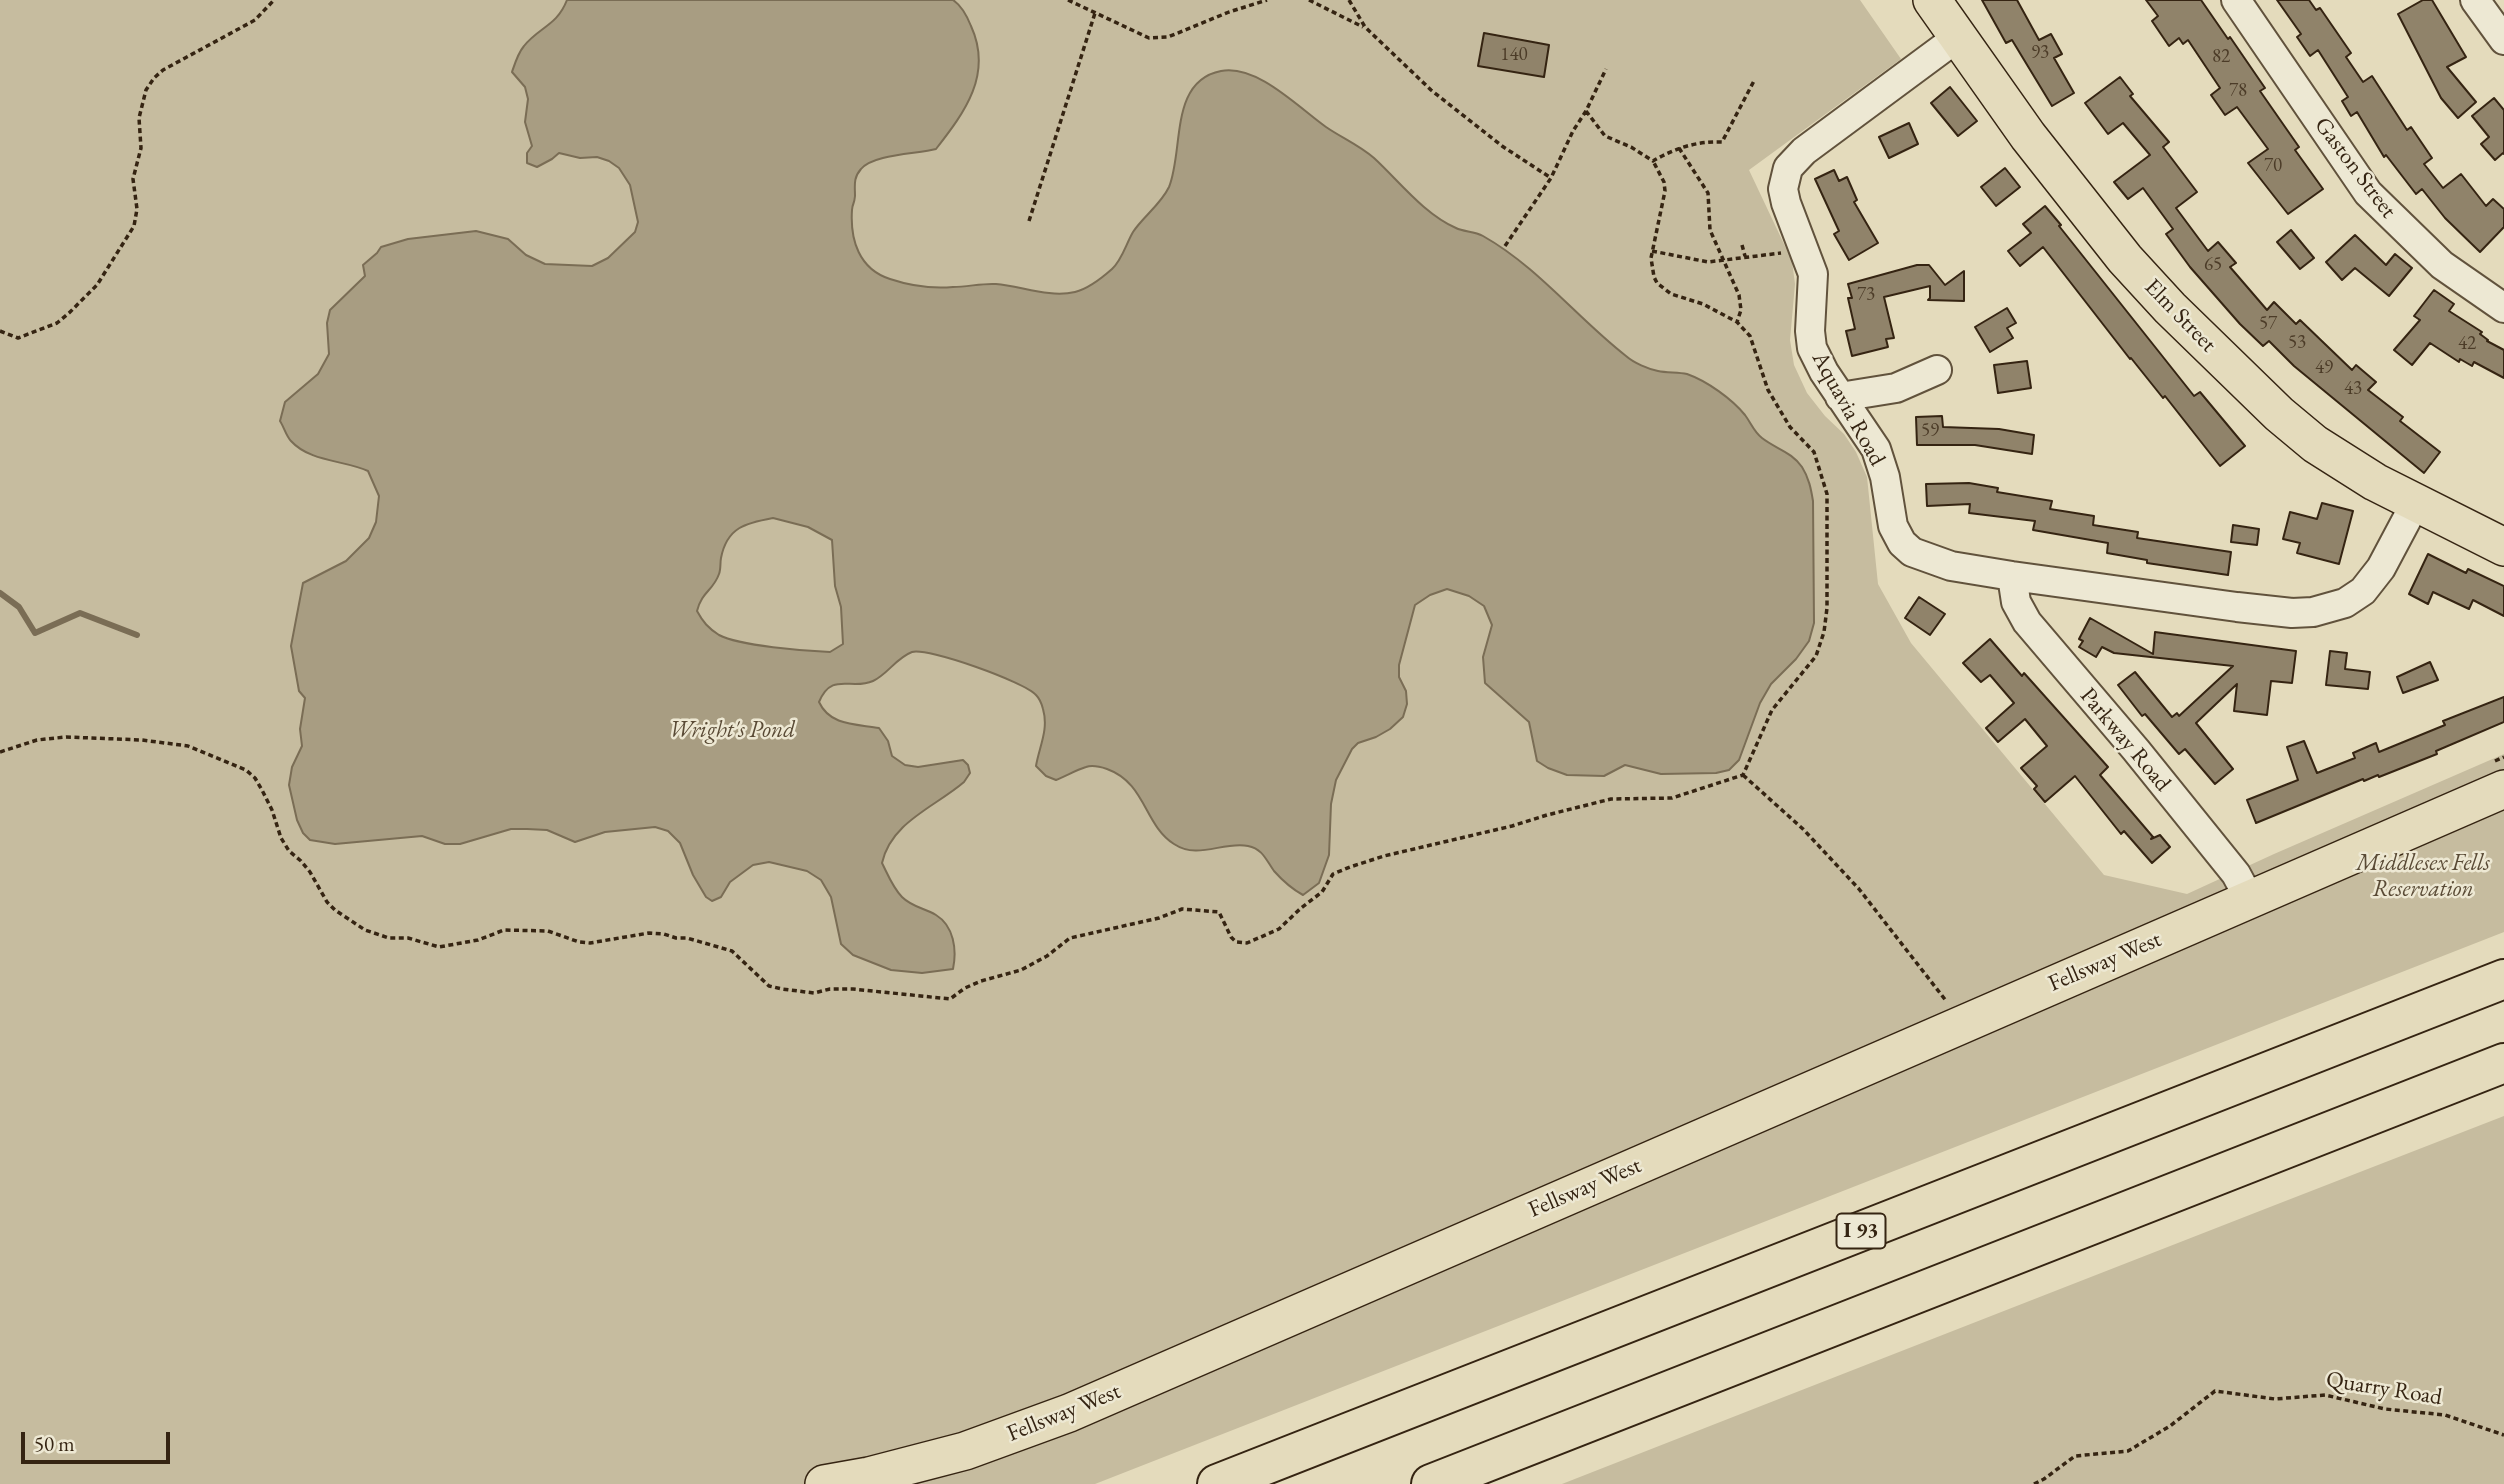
<!DOCTYPE html>
<html>
<head>
<meta charset="utf-8">
<style>
	body { margin:0 }
	#map { position:relative; width:2504px; height:1484px; overflow:hidden; background:#e4dbbc; font-family:"EB Garamond",serif }
	canvas { display:block }
	.scale { position:absolute; left:21px; top:1432px; width:149px; height:32px; box-sizing:border-box; border:4px solid #352412; border-top:0; padding-left:9px; font-size:21px; line-height:24px; white-space:nowrap; color:#352412; -webkit-text-stroke:5px #ede8d3; paint-order:stroke }
</style>
</head>
<body>
<div id="map">
<canvas width="2504" height="1484"></canvas>
<div class="scale">50 m</div>
</div>
<script>
const ctx = document.querySelector('canvas').getContext('2d');
ctx.lineJoin = 'round';
function paint(path, color) { ctx.fillStyle = color; ctx.fill(path, 'evenodd'); }
function trace(path, color, width, dash) { ctx.strokeStyle = color; ctx.lineWidth = width; ctx.lineCap = dash ? 'butt' : 'round'; ctx.setLineDash(dash || []); ctx.stroke(path); }
function write(font, color, halo, rows, align = 'center') {
  ctx.font = font + ' "EB Garamond",serif'; ctx.lineWidth = 5; ctx.setLineDash([]); ctx.textBaseline = 'middle'; ctx.strokeStyle = halo; ctx.fillStyle = color; for (const [text, x, y, turn = 0] of rows) {
    ctx.save(); ctx.translate(x, y); ctx.rotate((+turn || 0) * Math.PI / 180); ctx.textAlign = isNaN(turn) ? turn : align; if (halo) ctx.strokeText(text, 0, 0); ctx.fillText(text, 0, 0); ctx.restore();
  }
}
paint(new Path2D(`
	M0,0H1860L1901,59L1749,170L1792,261L1795,284L1790,340L1794,365L1807,393L1825,416L1844,434L1856,452L1867,477L1878,584L1911,643L2104,875L2187,894L2274,854L2504,754V932L1095,1484H0Z
	M2504,1116V1484H1562C1876,1361 2189,1238 2504,1116Z`), '#c6bc9f');
const water = new Path2D(`
	M567,0H953C962,6 967,16 971,26C993,74 965,112 936,149C917,154 873,154 861,169C853,178 855,186 855,196C854,206 853,201 852,210C850,240 859,269 890,279C911,286 931,289 953,287C968,287 982,283 996,284C1021,286 1049,298 1075,292C1087,289 1103,277 1112,269C1122,260 1126,244 1133,232C1143,217 1161,204 1169,187C1184,150 1169,81 1221,71C1257,64 1299,108 1326,127C1342,138 1359,145 1374,158C1399,181 1424,214 1456,228C1464,232 1474,231 1483,236C1538,267 1577,318 1626,356C1634,363 1648,369 1658,371C1667,373 1678,372 1687,374C1707,381 1732,399 1745,415C1751,423 1754,432 1762,438C1776,449 1792,452 1802,467C1809,478 1811,489 1813,501L1814,623L1809,641L1796,659L1771,684L1760,703L1739,760L1729,770L1716,773L1661,774L1625,765L1604,776L1567,775L1548,768L1537,761L1529,722L1485,683L1483,657L1492,625L1484,606L1469,596L1447,589L1430,595L1415,605L1399,665V677L1406,691L1407,704L1403,717L1390,729L1376,737L1358,743L1352,749L1336,780L1331,804L1329,855L1319,883L1303,895C1292,889 1282,880 1274,871C1266,860 1263,849 1248,846C1223,841 1198,860 1174,844C1144,825 1146,783 1107,769C1101,767 1092,765 1086,767C1076,770 1066,776 1056,780L1046,776L1036,766C1039,747 1049,730 1043,709C1042,705 1039,698 1036,695C1025,682 927,647 912,652C896,658 888,674 873,681C851,691 832,671 819,702C830,726 856,724 879,728L888,741L892,756L905,765L918,767L963,760L968,765L970,773L964,782C935,807 891,822 882,863C888,875 893,888 902,897C912,907 924,908 936,915C954,926 957,950 953,969L922,973L891,970L853,955L841,944L831,897L821,880L807,871L769,862L753,865L730,882L721,897L712,901L706,897L693,875L680,843L668,831L655,827L605,832L575,842L547,830L527,829H511L460,844H445L422,836L335,844L310,840L303,833L297,820L289,785L292,767L302,746L300,729L305,698L299,691L291,646L303,583L346,561L369,538L376,522L379,496L368,471C344,460 310,462 291,441C286,436 284,427 280,421L285,402L318,374L329,354L327,323L330,310L365,276L363,265L377,253L381,247L408,239L476,231L508,239L526,255L545,264L592,266L608,258L635,232L638,222L630,185L619,168L609,161L597,157L580,158L559,153L552,159L537,167L527,163V153L532,146L525,122L528,99L525,87L512,72C515,63 518,53 524,46C539,27 557,26 567,0ZM773,518L808,527L832,540L835,586L841,607L843,644L830,652C805,651 740,646 719,635C708,628 703,622 697,611C702,591 713,591 719,574C721,569 720,563 721,558C727,527 746,523 773,518Z`);
paint(water, '#a89d82');
trace(water, '#7a6d55', 2);
trace(new Path2D(`
	M0,593L19,607L35,633L80,613L137,635`), '#7a6d55', 6);
const building = new Path2D(`
	M1982,0H2017L2039,40L2051,34L2062,54L2054,58L2074,93L2052,106L2012,40L2006,43Z
	M2146,0H2201L2228,39L2230,37L2265,88L2260,91L2299,147L2295,150L2323,189L2288,214L2248,163L2268,149L2237,107L2225,115L2211,95L2220,88L2188,40L2183,44L2179,38L2169,46L2152,21L2158,16Z
	M2277,0H2309L2316,10L2320,8L2351,53L2346,57L2363,82L2372,76L2407,130L2411,127L2432,158L2424,164L2443,188L2461,174L2486,206L2493,199L2504,209V227L2480,252L2445,218L2422,189L2416,194L2386,155L2384,157L2357,112L2351,116L2342,101L2348,97L2318,50L2310,56L2297,37L2301,34Z
	M2423,0H2432L2466,57L2447,67L2476,102L2458,118L2441,98L2398,14Z
	M1484,33L1549,45L1544,77L1478,66Z
	M2120,77L2133,94L2130,96L2169,142L2163,147L2197,192L2176,208L2208,251L2218,242L2236,263L2230,267L2267,310L2274,302L2296,324L2300,320L2352,370L2356,365L2376,382L2368,390L2403,417L2400,421L2440,452L2424,473L2294,366L2269,341L2263,346L2240,324L2190,267L2166,234L2173,229L2143,188L2128,199L2114,182L2150,155L2123,123L2108,134L2085,103Z
	M1950,87L1977,121L1958,136L1931,103Z
	M2494,98L2504,110V154L2503,153L2495,160L2481,144L2489,137L2472,116Z
	M1909,123L1918,144L1889,158L1879,137Z
	M2005,168L2020,187L1996,206L1981,187Z
	M1834,170L1839,181L1847,177L1857,200L1854,202L1878,243L1849,260L1834,234L1839,231L1815,179Z
	M2045,206L2061,225L2059,226L2194,396L2200,392L2245,446L2220,466L2165,396L2163,398L2131,358L2130,359L2043,247L2020,266L2008,251L2031,233L2023,224Z
	M2291,230L2314,258L2300,269L2277,242Z
	M2355,235L2386,265L2395,254L2412,268L2389,296L2355,268L2342,280L2326,262Z
	M1917,265H1929L1945,285L1964,271V301L1928,300L1930,298V286L1884,297L1894,338L1886,339L1888,347L1852,356L1846,331L1855,329L1848,298H1852L1848,284Z
	M2434,290L2454,304L2449,311L2482,332L2480,334L2488,340L2487,341L2504,350V378L2474,362L2472,366L2460,359L2459,362L2430,343L2412,365L2394,350L2420,320L2414,316Z
	M2007,308L2016,323L2007,328L2013,338L1990,352L1975,327Z
	M2027,361L2031,388L1998,393L1994,365Z
	M1942,416L1943,427L1999,429L2034,435L2032,454L1975,445H1917L1916,417Z
	M1969,483L1998,488L1997,492L2052,501L2050,509L2094,516L2093,525L2138,532L2137,538L2231,552L2228,575L2147,563V560L2107,553L2108,543L2033,530L2035,521L1969,513L1970,504L1927,506L1926,484Z
	M2322,503L2353,511L2339,564L2297,553L2300,543L2283,539L2290,512L2317,519Z
	M2233,525L2259,529L2257,545L2231,542Z
	M2428,554L2466,573L2468,569L2504,586V616L2473,600L2469,609L2433,592L2428,604L2409,594Z
	M1919,597L1945,614L1930,635L1905,618Z
	M2090,618L2153,654L2155,632L2296,651L2292,683L2271,681L2267,715L2234,711L2237,684L2196,723L2233,769L2215,784L2185,749L2179,754L2145,714L2142,716L2118,685L2135,672L2172,717L2177,713L2179,716L2233,666L2114,653L2102,647L2096,657L2079,647L2083,641L2079,639Z
	M1990,639L2022,676L2024,673L2108,767L2100,775L2153,837L2151,839L2160,835L2170,847L2152,863L2124,831L2121,834L2075,776L2045,802L2034,789L2037,786L2021,768L2047,746L2025,719L1998,742L1986,728L2014,703L1990,675L1981,682L1963,663Z
	M2330,651L2347,653L2345,669L2370,672L2368,689L2326,685Z
	M2430,662L2438,680L2403,693L2397,677Z
	M2504,697V722L2436,751L2437,754L2379,777L2378,775L2364,781L2363,779L2256,823L2247,800L2298,780L2287,747L2304,741L2317,773L2355,758L2353,753L2376,743L2379,752L2445,725L2443,721Z`);
paint(building, '#90836a');
trace(building, '#352412', 2);
const minor = new Path2D(`
	M2236,0L2368,193L2442,265L2504,308
	M2475,0L2504,40
	M1958,37L1804,151L1788,168L1783,189L1786,203L1813,274L1810,331L1812,348L1824,372L1876,449L1885,477L1893,526L1902,543L1912,552L1951,566L2012,576L2237,607L2292,613L2313,612L2345,603L2363,591L2381,568L2415,504
	M1840,397L1896,388L1937,370
	M2012,576L2016,602L2027,622L2136,750L2236,874L2250,900`);
const major = new Path2D(`
	M1932,0L2028,136L2125,259L2170,308L2279,414L2315,444L2375,482L2504,547
	M824,1484L869,1476L965,1451L1069,1413L2504,789`);
const highway = new Path2D(`
	M1217,1484L2504,979
	M1431,1484L2504,1063`);
trace(minor, '#61523c', 32);
trace(major, '#352412', 40);
trace(highway, '#352412', 42);
trace(new Path2D(`
	M1068,0L1149,38L1168,37L1229,12L1267,0
	M1309,0L1363,27
	M1349,0L1365,27L1431,90L1502,146L1551,178
	M1586,111L1605,136L1631,147L1653,161C1675,148 1697,141 1722,142L1755,79
	M1679,148L1708,193L1710,230L1739,295L1741,310L1737,322
	M1029,221L1095,13
	M1742,245L1745,256
	M1505,246L1551,178L1573,131L1586,111L1606,69
	M1652,251L1708,262L1781,253
	M0,331L18,338L57,323L69,313L97,285L134,226L137,209L133,179L141,148L139,118L146,90L154,78L163,70L255,20L274,0
	M0,752L37,740L66,737L142,740L188,746L246,770L255,778L262,790L272,810L281,838L289,851L301,861L310,872L327,902L335,910L365,930L389,938H408L439,947L478,940L504,930L548,931L579,942L590,943L649,933L664,934L676,938H687L732,951L769,986L782,989L814,993L830,989H853L950,999L965,988L981,981L1021,970L1047,956L1070,938L1159,918L1182,909L1219,912L1231,937L1236,942L1247,943L1279,929L1301,908L1322,892L1333,874L1350,867L1384,856L1512,826L1547,815L1611,799L1672,798L1743,775L1772,710L1816,656L1824,632L1827,608V494L1814,452L1790,427L1768,390L1750,336L1737,322L1703,304L1671,294L1657,283L1654,277L1651,258L1665,191L1664,182L1653,161
	M2495,761L2504,757
	M1743,775L1803,829L1859,889L1947,1002
	M2034,1484L2044,1479L2075,1456L2128,1451L2170,1426L2215,1391L2275,1399L2325,1395L2385,1409L2445,1415L2504,1435`), '#352412', 3.5, [5, 3.5]);
trace(minor, '#ede8d3', 28);
trace(major, '#e4dbbc', 37);
trace(highway, '#e4dbbc', 38);
write('19px', '#4c3c28', null, [
	["93",2040,53],
	["140",1514,55],
	["82",2221,57],
	["78",2238,91],
	["70",2273,166],
	["65",2213,265],
	["73",1866,295],
	["57",2268,324],
	["53",2297,343],
	["42",2467,344],
	["49",2324,368],
	["43",2353,389],
	["59",1930,431]
]);
for (const [x, y, w] of [
	[1861,1231,49]
]) { const box = new Path2D(); box.roundRect(x - w / 2, y - 17.5, w, 35, 5); ctx.fillStyle = '#ede8d3'; ctx.fill(box); trace(box, '#352412', 2); }
write('bold 21px', '#352412', null, [
	["I 93",1861,1231]
]);
write('23px', '#352412', '#ede8d3', [
	["Gaston Street",2355,168,53],
	["Elm Street",2180,316,46],
	["Aquavia Road",1848,409,61],
	["Parkway Road",2125,740,50],
	["Fellsway West",2105,962,-23],
	["Fellsway West",1585,1188,-23],
	["Quarry Road",2384,1389,9],
	["Fellsway West",1064,1413,-22]
]);
write('italic 23px', '#594a35', '#ede8d3', [
	["Wright's Pond",732,731],
	["Middlesex Fells",2423,864],
	["Reservation",2423,890]
]);
</script>
</body>
</html>
